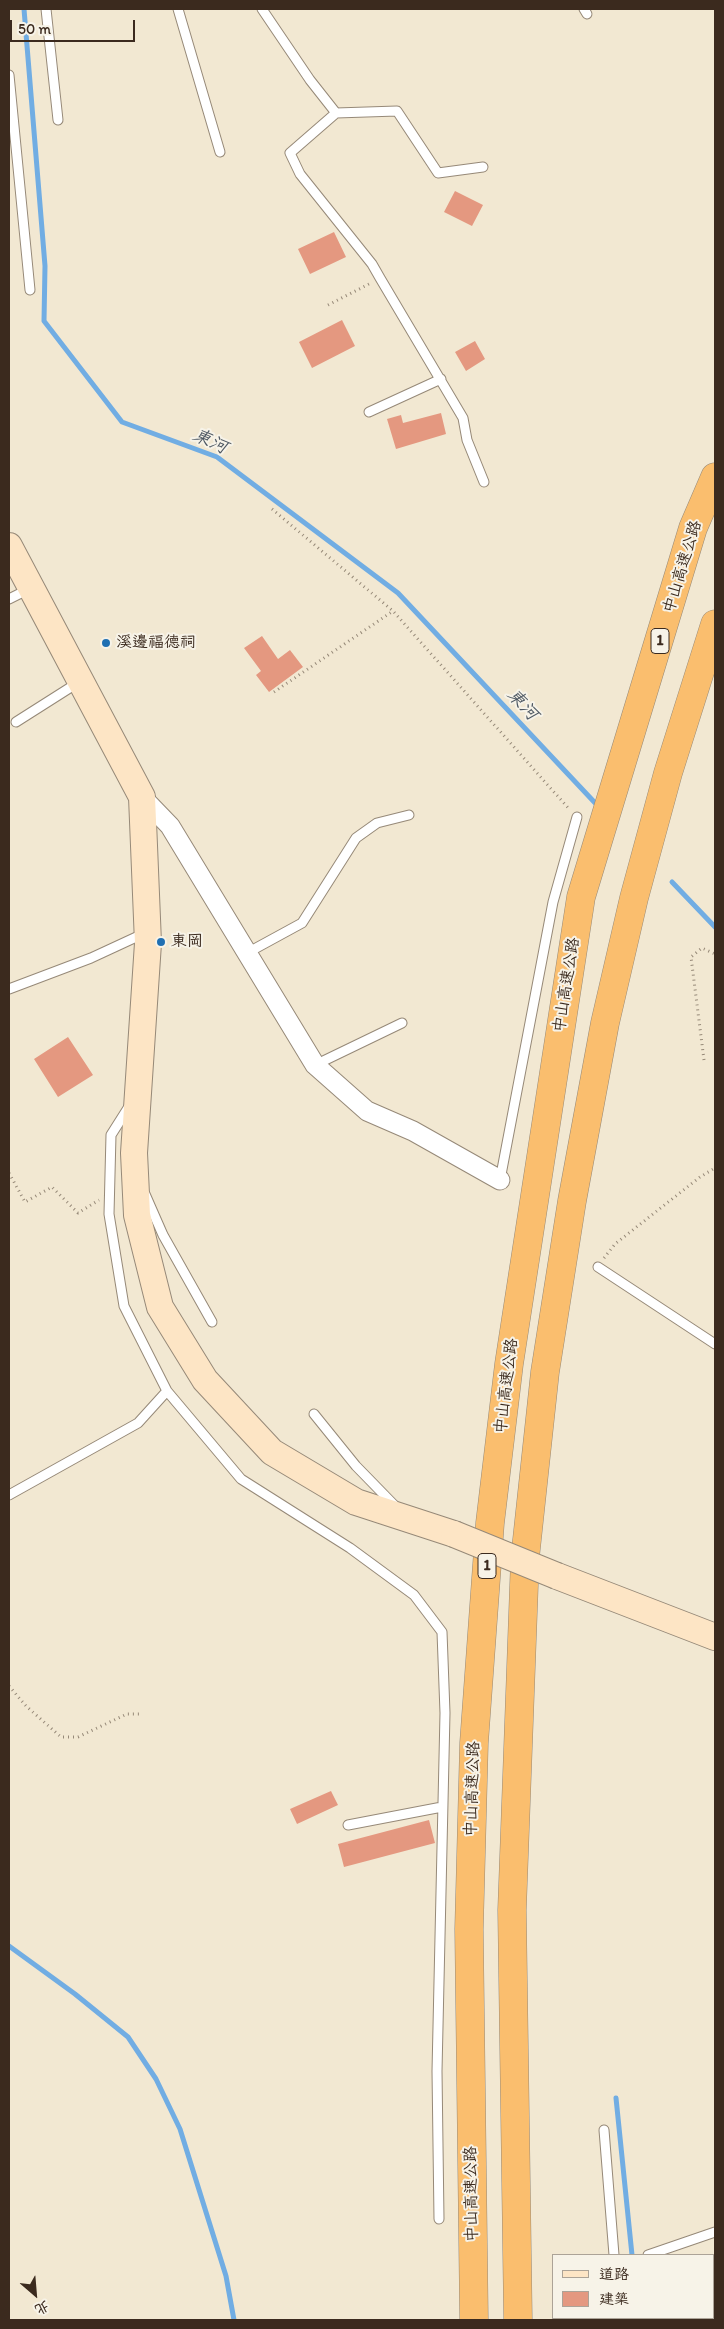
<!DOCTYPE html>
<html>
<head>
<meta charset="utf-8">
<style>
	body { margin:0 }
	#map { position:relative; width:724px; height:2329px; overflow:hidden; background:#f2e8d2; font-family:Itim,"LXGW WenKai TC",sans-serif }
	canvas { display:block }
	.frame { position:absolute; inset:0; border:10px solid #3b2a1e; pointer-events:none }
	.legend { position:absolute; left:552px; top:2254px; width:162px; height:65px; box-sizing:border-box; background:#f7f3e8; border:1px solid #aca397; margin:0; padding:6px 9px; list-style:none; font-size:15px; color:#3b2a1e }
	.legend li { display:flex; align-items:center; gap:10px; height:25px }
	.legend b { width:25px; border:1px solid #aca397 }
	.north { position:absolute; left:10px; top:2269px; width:50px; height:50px; -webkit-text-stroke:4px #f7f3e8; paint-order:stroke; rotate:153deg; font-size:14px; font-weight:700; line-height:20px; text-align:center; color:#3b2a1e }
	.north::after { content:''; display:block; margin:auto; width:18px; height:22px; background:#3b2a1e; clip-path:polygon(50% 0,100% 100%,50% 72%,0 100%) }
	.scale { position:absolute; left:10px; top:20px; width:125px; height:22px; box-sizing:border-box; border:2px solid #3b2a1e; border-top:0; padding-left:6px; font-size:15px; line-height:18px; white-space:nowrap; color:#3b2a1e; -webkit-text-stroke:4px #f7f3e8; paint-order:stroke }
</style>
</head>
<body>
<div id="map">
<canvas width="724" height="2329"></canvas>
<div class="frame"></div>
<ul class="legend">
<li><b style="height:6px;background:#fde5c5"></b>道路</li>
<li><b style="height:14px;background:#e49880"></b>建築</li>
</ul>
<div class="north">北</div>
<div class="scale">50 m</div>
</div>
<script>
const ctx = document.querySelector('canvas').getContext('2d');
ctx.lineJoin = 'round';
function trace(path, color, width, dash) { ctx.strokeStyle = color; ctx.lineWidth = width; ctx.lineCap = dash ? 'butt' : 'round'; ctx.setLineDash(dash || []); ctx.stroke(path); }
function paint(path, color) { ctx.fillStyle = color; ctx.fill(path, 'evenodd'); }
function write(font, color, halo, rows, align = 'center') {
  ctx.font = font + ' Itim,"LXGW WenKai TC",sans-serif'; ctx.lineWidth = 4; ctx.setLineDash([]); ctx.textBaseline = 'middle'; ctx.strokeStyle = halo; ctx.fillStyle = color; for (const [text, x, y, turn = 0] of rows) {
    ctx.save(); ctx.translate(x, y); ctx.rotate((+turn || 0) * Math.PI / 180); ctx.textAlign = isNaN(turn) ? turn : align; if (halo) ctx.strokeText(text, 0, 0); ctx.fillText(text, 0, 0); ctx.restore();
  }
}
trace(new Path2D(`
	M24,9L45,266L44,321L122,422L217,457L398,593L597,805
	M672,882L715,927
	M9,1946L75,1994L128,2037L156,2079L180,2129L226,2276L234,2320
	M616,2098L632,2255
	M627,2320V2318`), '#71ade3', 5);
paint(new Path2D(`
	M455,191L483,205L472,226L444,212Z
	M334,232L346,257L310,274L298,249Z
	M342,320L355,346L312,368L299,342Z
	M475,341L485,359L466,371L455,352Z
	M441,413L446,434L396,449L387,419L401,415L403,423Z
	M262,636L278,659L290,650L303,667L269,692L256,675L261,671L244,648Z
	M68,1037L93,1075L58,1097L34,1059Z
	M331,1791L338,1805L297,1824L290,1809Z
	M429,1820L435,1843L344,1867L338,1844Z`), '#e49880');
const lane = new Path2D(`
	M46,9L58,120
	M178,9L220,152
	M262,9L310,80L336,113L290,153L300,174L372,264L380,278L463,418L467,440L484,482
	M584,9L587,14
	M9,75L30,290
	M336,113L397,111L438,173L483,167
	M369,412L441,379
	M9,599L29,589
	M16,722L79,682
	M247,953L302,923L356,838L377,823L409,815
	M9,989L91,958L145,933
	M315,1065L402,1023
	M130,1105L111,1135L109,1214L124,1306L167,1391L241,1479L350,1548L414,1595L442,1632L445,1713L437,2071L439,2219
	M500,1180L553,902L577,817
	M145,1194L163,1235L212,1322
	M598,1267L715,1344
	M314,1414L356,1466L396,1507
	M9,1495L138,1423L167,1391
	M348,1825L442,1807
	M604,2130L614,2255
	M648,2255L715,2232`);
const street = new Path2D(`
	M142,797L170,826L315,1065L367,1111L413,1131L500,1180`);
const secondary = new Path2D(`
	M9,546L142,797L148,943L134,1153L137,1215L160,1307L205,1380L272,1452L356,1502L454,1534
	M557,1576L715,1637`);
const highway = new Path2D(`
	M474,2320L469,1929L474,1743L490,1523L509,1364L581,897L693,528L715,477
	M518,2320L512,1910L525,1558L545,1372L572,1201L605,1023L634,898L668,773L715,624`);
trace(lane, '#968978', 11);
trace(street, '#968978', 21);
trace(secondary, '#968978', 28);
trace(highway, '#968978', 29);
trace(new Path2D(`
	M328,305L369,284
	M272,509L393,611L570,810
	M274,692L393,611
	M704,1060L691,957L702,948L715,954
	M9,1173L25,1202L52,1187L78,1213L99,1200
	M604,1258L615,1244L700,1177L715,1168
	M9,1686L26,1706L61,1737H78L127,1714H140`), '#968978', 3, [1, 4]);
trace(lane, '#fff', 9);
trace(street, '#fff', 19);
trace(secondary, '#fde5c5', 26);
trace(highway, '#fabe6e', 28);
const secondaryBridge = new Path2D(`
	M454,1534L557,1576`);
trace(secondaryBridge, '#968978', 28, []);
trace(secondaryBridge, '#fde5c5', 26);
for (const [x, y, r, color] of [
	[106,643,5,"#1f6fb2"],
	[161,942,5,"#1f6fb2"]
]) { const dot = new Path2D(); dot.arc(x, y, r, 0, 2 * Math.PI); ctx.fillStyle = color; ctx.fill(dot); trace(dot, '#f7f3e8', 2); }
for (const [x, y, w] of [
	[660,641,18],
	[487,1566,18]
]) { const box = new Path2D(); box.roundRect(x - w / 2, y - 12.5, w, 25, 4); ctx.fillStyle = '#f7f3e8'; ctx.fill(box); trace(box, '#3b2a1e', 1); }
write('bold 15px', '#3b2a1e', null, [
	["1",660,641],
	["1",487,1566]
]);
write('16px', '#3b2a1e', '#f7f3e8', [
	["中山高速公路",683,567,-73],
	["中山高速公路",567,985,-81],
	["中山高速公路",507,1386,-83],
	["中山高速公路",473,1789,-88],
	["中山高速公路",472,2194,-91]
]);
write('16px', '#3b2a1e', '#f7f3e8', [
	["溪邊福德祠",116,643],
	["東岡",171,942]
], 'left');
write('italic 18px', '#4e5863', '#f7f3e8', [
	["東河",210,442,25],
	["東河",522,705,47]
]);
</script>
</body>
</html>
